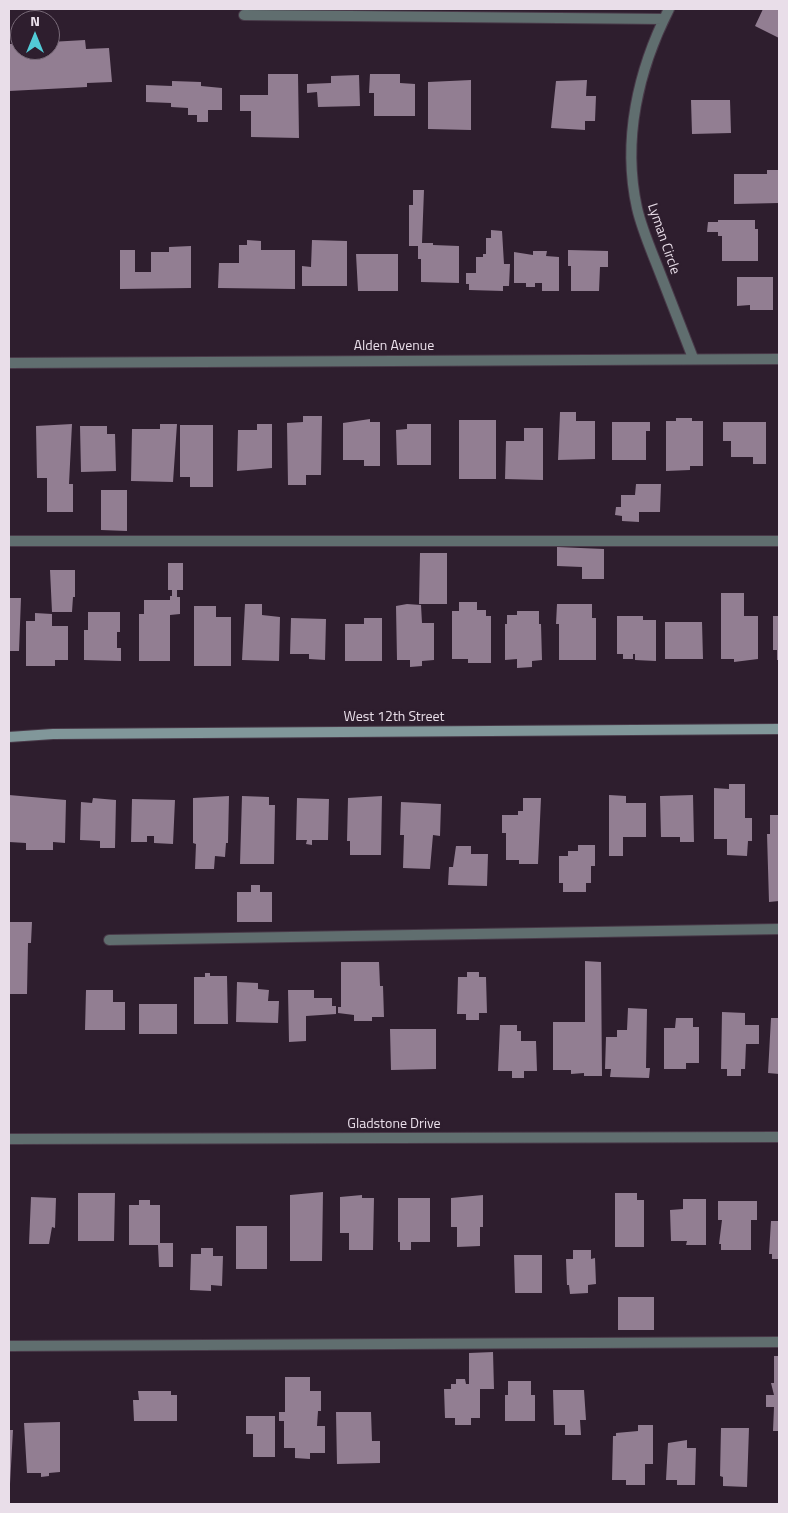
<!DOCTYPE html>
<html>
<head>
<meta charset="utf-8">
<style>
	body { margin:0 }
	#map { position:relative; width:788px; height:1513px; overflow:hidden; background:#2e1e2e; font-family:"Titillium Web",sans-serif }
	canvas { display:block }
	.frame { position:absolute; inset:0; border:10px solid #e9dee9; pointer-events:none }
	.north { position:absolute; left:10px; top:10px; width:50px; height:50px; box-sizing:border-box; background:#2e1e2e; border:1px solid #796b79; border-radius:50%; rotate:0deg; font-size:14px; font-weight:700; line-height:20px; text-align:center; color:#e9dee9 }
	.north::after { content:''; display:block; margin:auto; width:18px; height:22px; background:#52cbd7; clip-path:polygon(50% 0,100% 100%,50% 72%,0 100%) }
</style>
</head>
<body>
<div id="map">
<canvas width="788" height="1513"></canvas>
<div class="frame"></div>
<div class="north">N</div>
</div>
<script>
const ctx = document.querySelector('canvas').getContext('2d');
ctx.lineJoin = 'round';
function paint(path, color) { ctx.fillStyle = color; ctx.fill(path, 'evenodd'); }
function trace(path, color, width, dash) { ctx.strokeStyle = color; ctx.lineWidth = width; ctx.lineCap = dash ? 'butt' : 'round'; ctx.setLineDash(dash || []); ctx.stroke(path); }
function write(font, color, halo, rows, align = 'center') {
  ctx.font = font + ' "Titillium Web",sans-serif'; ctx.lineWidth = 5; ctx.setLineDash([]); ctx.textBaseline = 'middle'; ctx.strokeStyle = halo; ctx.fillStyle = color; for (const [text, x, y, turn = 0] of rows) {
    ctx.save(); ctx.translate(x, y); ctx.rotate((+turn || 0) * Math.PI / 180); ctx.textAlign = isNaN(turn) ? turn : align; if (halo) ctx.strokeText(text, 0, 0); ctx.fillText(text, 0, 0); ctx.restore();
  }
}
paint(new Path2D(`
	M763,9H779V38L755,26Z
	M85,40L86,49L109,48L112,82L87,83V87L9,91V44H20V50H50V42Z
	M268,74H298L299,138L251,137V111H240V95H268Z
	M370,74H400V83L415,84V116H374V93H369Z
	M359,75L360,106L318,107L317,92L307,93V84L331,83V76Z
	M471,80V130L428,129V82Z
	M587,80L586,96H596L595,121H585V130L551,128L556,81Z
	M172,81L201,82V86L222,88V110H208V122H197V115H188V108L171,107V103L146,102V85L172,86Z
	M691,100H730L731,133L692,134Z
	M767,170H779V203L734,204V174H767Z
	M413,190H424L422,243H433V245L459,246V283L421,282V259H418V246H409V205H413Z
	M718,220H755V229H758V261H722V236H718V232H707L708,222H718Z
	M491,230L502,231L504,264H510L509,286H503V291L469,290V284H466V273H476V257H483V254H486V238H491Z
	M247,240L261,241V250H295V289L218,288L219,263H239V245H247Z
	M312,240L347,241V286H302V266L311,267Z
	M191,246V288L120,289V250H135V272H151V252H169V247Z
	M568,250L608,251V267H600L599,291H571V266H568Z
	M533,251H547L546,256L559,257V291H542V283H535V287H526V283H514V252L533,255Z
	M356,254H398V291H358Z
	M737,277H773V310H750V305L737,306Z
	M560,412H576V421H595V459L558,460Z
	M303,416H322L321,475H306V485H288L287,423L303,422Z
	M676,418H692V421H703V466H690V470L666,471V421H676Z
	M370,419V422H380V466H364V460H343V423Z
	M459,420H496V479H459Z
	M612,422H650V431H646V460H612Z
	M723,422H766V464H753V457H731V441H723Z
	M72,424L69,484H73V512H47V478H37L36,426Z
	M160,424H177L173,482L131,481L132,429H160Z
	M257,424H272V468L237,471L238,430H257Z
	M407,424H431V465H397L396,430L407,429Z
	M180,425H213V487H190V477H180Z
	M80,426H107V434H115L116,471L81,472Z
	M524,428H543V480L505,479L506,441H524Z
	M636,484H661L660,512H639V522L622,521V516L615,515L616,507H621V495H635Z
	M101,490H127V531L101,530Z
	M557,547L604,549V579H582V567L557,566Z
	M420,553H447V604H419Z
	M168,563H183V590H177V597H180V614L170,615V661H139V614H144V600H170V596H172V590H168Z
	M50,570H75V597H73L72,612H52Z
	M721,593H744V616H758V659L734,662V659H721Z
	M9,598H21L19,651H9Z
	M459,602H477V610H486V616H491V663H468V659H452V611H459Z
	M245,604H262V615L280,617L279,661L242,660Z
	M407,604L421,605L422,623H434V660L422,661V666L410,667V660H397L396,606Z
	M557,604H592V618H596V660H559V624H556Z
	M194,606H216V617H231V666H194Z
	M517,611H539V624H541L542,660L532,661V667L517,668V659L505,660V624H507V615H517Z
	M88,612H120V632H117V648H121V661L84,660V630H88Z
	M35,613L52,614V626H68V660H55V666H26V621H35Z
	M617,616H643V620H656V661L635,660V654H633V659H623V654H617Z
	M773,616H779V660H777V650H773Z
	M291,618L326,619L325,660L309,659V654H290Z
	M364,618H382V661H345V624H364Z
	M665,622H702L703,659H665Z
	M729,784H745V818H752V841H748L747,856L727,855V839H714V788L729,789Z
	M9,795L66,800L65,843L53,842V850H26V843L9,842Z
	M609,795L626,796V803H646V837H623V856H609Z
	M693,795L694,842H680V837H661L660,796Z
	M229,796L228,843H226L225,857L215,856L214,869H195L196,844L193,843V798Z
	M242,796L269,797V805H275L274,864H240Z
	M382,796L381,855H350V841H347L348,798Z
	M93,798L116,800L115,848H100V841L80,840L81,802L92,803Z
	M297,798L329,799L328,840H312V845L306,844L307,840H296Z
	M523,798H541L538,864H519V860H506V833H502V815H518V811H523Z
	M132,799L175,800L173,844L154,843V836H147V842H131Z
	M401,802L441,804L440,836L433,835L430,869L403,868L404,835H400Z
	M770,815H779V901L769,902L767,834H770Z
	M578,845H595V866H591V883H586V892H563V883H559V856H568V851H578Z
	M456,846H471V854H488L487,886L448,885L449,867H453Z
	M251,885H260V892H272V922H237V892H251Z
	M9,922H32L31,943H28L27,994H9Z
	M585,961L601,962L602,1076H584V1073L571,1074V1070H553V1022H585Z
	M341,962H379L380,986H383L384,1017H372V1021H354V1015L338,1013V1007H341Z
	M467,972H479V977H486L487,1013H479V1020H466V1014H457L458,977H467Z
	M205,973H210V976H227L228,1024H194V977H205Z
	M237,982L258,983V989L269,990L268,1001H279L278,1023L236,1022Z
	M86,990H113V1002H125V1030H85Z
	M288,990H314V998H332V1006H336V1014L306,1016V1041L289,1042Z
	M139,1004H177V1034H139Z
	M628,1008L647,1009L646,1068H650L649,1078L610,1077L611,1069H605L606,1037H617V1030H627Z
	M722,1012L745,1013V1025H759V1044H746L745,1069H741V1076H727V1069H721Z
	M676,1018H693V1027H699V1063H686V1069H664V1028H675Z
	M771,1018H779V1074L768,1073Z
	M500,1025H517V1031H521V1041H536L537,1071H524V1078H512V1071H498Z
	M390,1029H436V1069L391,1070Z
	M323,1192L322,1261H290V1195Z
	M78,1193H115L114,1241H78Z
	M615,1193H637V1200H644V1247H615Z
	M362,1195V1198H374L373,1250H349V1233H340V1197Z
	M483,1195V1227H480V1246L457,1247V1227H451V1198Z
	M31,1197L56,1198L55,1228L52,1227L49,1244H29Z
	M398,1198H430V1242H411V1250H400V1242H398Z
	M683,1199H706V1245H686L687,1241H671L670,1210L683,1209Z
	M139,1200H150V1205H160V1243H173V1267H159L158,1245H129V1205H139Z
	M718,1201H757V1220H751V1250H721V1244H719L722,1220H718Z
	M771,1221H779V1259H772V1254H769Z
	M236,1226H267V1269H236Z
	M201,1248H213V1256H223L222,1286L211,1285V1291L190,1290L191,1254H201Z
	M573,1250H591V1259L595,1258L596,1284L588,1285V1293L570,1294L569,1285H567L566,1259H573Z
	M514,1255H542V1293H515Z
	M618,1297H654V1330H618Z
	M493,1352L494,1389H480V1418H471V1425H455V1418H445L444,1389H451V1384H456V1379H465L466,1384H469V1353Z
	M774,1356H779V1431H773L774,1407H766V1395H774L771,1383H774Z
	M285,1377H310V1391H321V1411H318L317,1426H325V1453H310V1459L295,1458V1448H284V1421H279V1412H285Z
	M508,1381H531V1395H535V1421H505V1395H508Z
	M553,1390H584L586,1420H580L581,1435H565V1425H554Z
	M138,1391H171V1395H177V1421H134L133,1400H139Z
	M336,1412H371L372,1441H380V1463L337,1464Z
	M246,1416H275V1457H253V1434H246Z
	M60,1422V1472L49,1473V1476L41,1477V1473H27L24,1423Z
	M638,1425H653V1464H645V1485H626V1480H612L613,1436H616V1433L638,1431Z
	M721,1428H749L747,1487L723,1486V1477L720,1476Z
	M9,1430H13L10,1484H9Z
	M687,1440V1448H696L695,1485H677V1480H666L668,1443Z`), '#927e92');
const lane = new Path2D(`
	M9,541H779
	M109,940L779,929
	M9,1346L779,1342`);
const street = new Path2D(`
	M669,9C638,70 622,140 637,208C642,230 652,252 660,273C671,301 682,330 693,358
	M244,15L664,19
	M9,363L779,359
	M9,1139L779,1137`);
const secondary = new Path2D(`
	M9,737L53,734L779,729`);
trace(lane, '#483948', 12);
trace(street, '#483948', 12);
trace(secondary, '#483948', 12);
trace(lane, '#606e6f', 10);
trace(street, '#606e6f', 10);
trace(secondary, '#81979a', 10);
write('14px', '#e9dee9', '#2e1e2e', [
	["Lyman Circle",663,239,71],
	["Alden Avenue",394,347],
	["West 12th Street",394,718],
	["Gladstone Drive",394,1125]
]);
</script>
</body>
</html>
